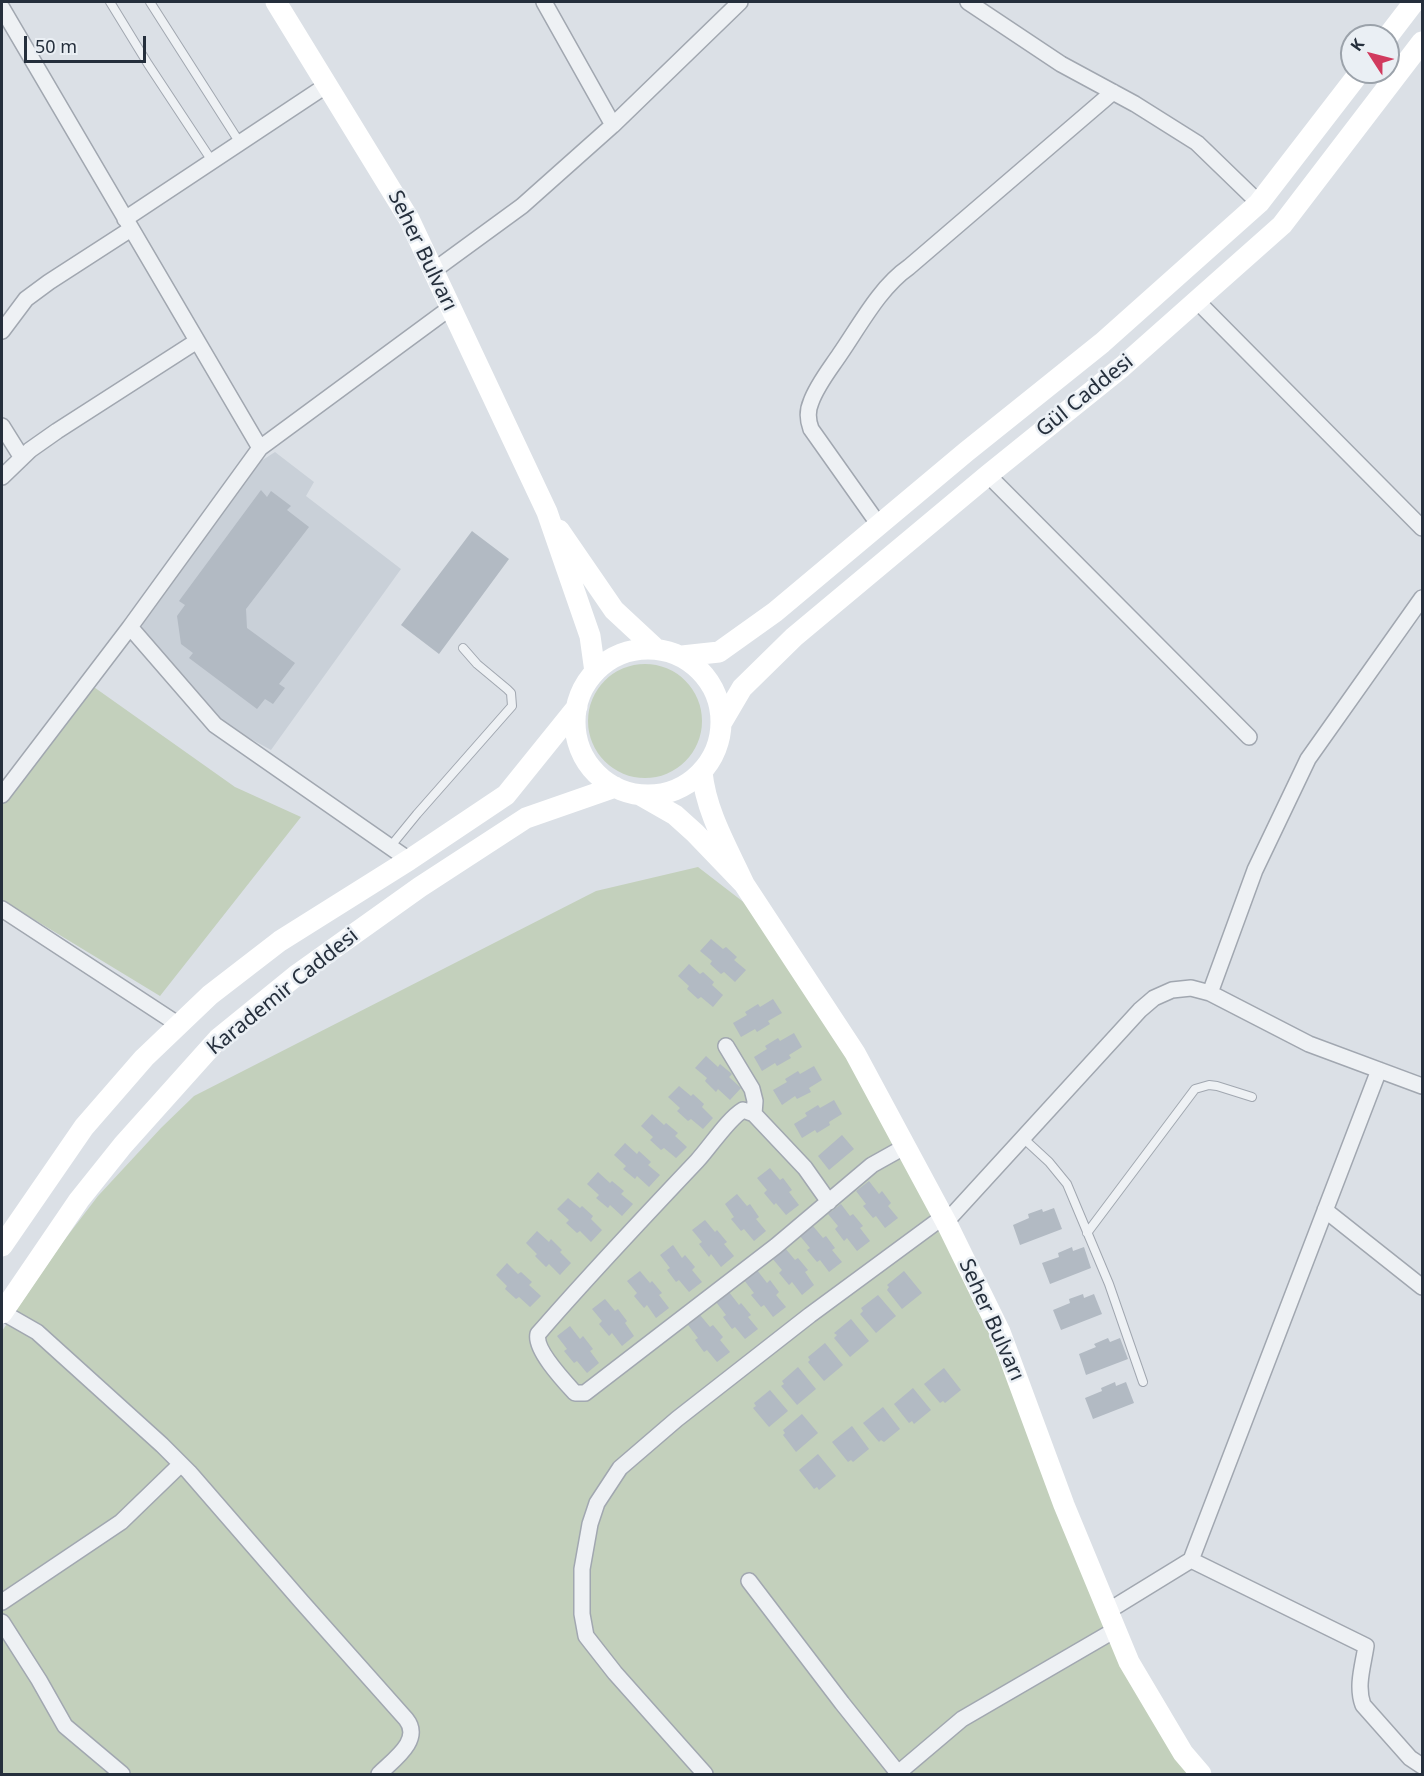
<!DOCTYPE html>
<html>
<head>
<meta charset="utf-8">
<style>
	body { margin:0 }
	#map { position:relative; width:1424px; height:1776px; overflow:hidden; background:#dbe0e6; font-family:"Noto Sans",sans-serif }
	canvas { display:block }
	.frame { position:absolute; inset:0; border:3px solid #252f3c; pointer-events:none }
	.north { position:absolute; left:1340px; top:24px; width:60px; height:60px; box-sizing:border-box; background:#eaeff4; border:2px solid #9ba2aa; border-radius:50%; rotate:306deg; font-size:16px; font-weight:700; line-height:24px; text-align:center; color:#252f3c }
	.north::after { content:''; display:block; margin:auto; width:21px; height:27px; background:#d13a5e; clip-path:polygon(50% 0,100% 100%,50% 72%,0 100%) }
	.scale { position:absolute; left:24px; top:36px; width:122px; height:27px; box-sizing:border-box; border:3px solid #252f3c; border-top:0; padding-left:8px; font-size:18px; line-height:21px; white-space:nowrap; color:#252f3c; -webkit-text-stroke:4px #eaeff4; paint-order:stroke }
</style>
</head>
<body>
<div id="map">
<canvas width="1424" height="1776"></canvas>
<div class="frame"></div>
<div class="north">K</div>
<div class="scale">50 m</div>
</div>
<script>
const ctx = document.querySelector('canvas').getContext('2d');
ctx.lineJoin = 'round';
function paint(path, color) { ctx.fillStyle = color; ctx.fill(path, 'evenodd'); }
function trace(path, color, width, dash) { ctx.strokeStyle = color; ctx.lineWidth = width; ctx.lineCap = dash ? 'butt' : 'round'; ctx.setLineDash(dash || []); ctx.stroke(path); }
function write(font, color, halo, rows, align = 'center') {
  ctx.font = font + ' "Noto Sans",sans-serif'; ctx.lineWidth = 5; ctx.setLineDash([]); ctx.textBaseline = 'middle'; ctx.strokeStyle = halo; ctx.fillStyle = color; for (const [text, x, y, turn = 0] of rows) {
    ctx.save(); ctx.translate(x, y); ctx.rotate((+turn || 0) * Math.PI / 180); ctx.textAlign = isNaN(turn) ? turn : align; if (halo) ctx.strokeText(text, 0, 0); ctx.fillText(text, 0, 0); ctx.restore();
  }
}
paint(new Path2D(`
	M275,452L314,482L306,496L401,569L271,750L231,728L196,697L142,628L143,617L258,463Z`), '#c9d0d8');
paint(new Path2D(`
	M588 721a57 57 0 1 1 114 0a57 57 0 1 1-114 0Z
	M91,685L235,787L301,817L160,996L2,900V793Z
	M698,867L759,914L933,1196L1116,1632L1201,1774H2V1331L62,1243L98,1196L161,1128L194,1096L596,891Z`), '#c3d0bc');
paint(new Path2D(`
	M261,490L267,497L271,491L291,506L287,510L309,527L246,609L247,628L295,663L279,684L285,688L273,704L265,699L257,709L189,658L193,653L181,644L177,616L185,605L179,601Z
	M472,531L509,559L439,654L401,625Z
	M711,939L723,949L726,947L737,957L734,960L746,970L735,982L724,972L721,974L710,964L712,961L700,951Z
	M689,964L700,974L703,972L714,982L712,985L723,995L713,1007L701,997L698,999L687,989L689,986L678,976Z
	M773,999L782,1013L768,1021L770,1024L757,1032L755,1029L741,1037L733,1023L747,1015L745,1012L758,1004L760,1007Z
	M794,1033L802,1047L789,1055L791,1058L777,1066L775,1063L762,1071L754,1057L767,1049L765,1046L778,1038L780,1041Z
	M706,1056L718,1067L720,1064L732,1074L729,1077L741,1088L730,1100L718,1089L716,1092L705,1081L707,1078L695,1068Z
	M814,1066L822,1080L809,1088L811,1092L797,1099L795,1096L782,1105L773,1090L787,1082L785,1079L798,1071L800,1074Z
	M679,1086L691,1096L693,1094L704,1104L702,1107L713,1118L703,1129L691,1119L688,1121L677,1111L680,1108L668,1097Z
	M834,1100L842,1114L829,1122L830,1125L817,1133L815,1130L802,1138L794,1124L807,1116L805,1113L818,1105L820,1108Z
	M652,1114L664,1125L666,1123L678,1133L675,1136L687,1147L676,1158L664,1148L661,1150L650,1140L653,1137L641,1126Z
	M842,1135L854,1149L829,1170L818,1156Z
	M625,1143L637,1154L639,1151L651,1162L648,1165L660,1175L649,1187L637,1176L635,1179L623,1169L626,1166L614,1155Z
	M770,1168L780,1180L783,1178L792,1190L789,1192L799,1205L786,1215L776,1203L774,1205L764,1193L767,1190L757,1178Z
	M598,1172L610,1183L612,1181L624,1191L621,1194L633,1204L622,1216L610,1205L608,1208L596,1198L599,1195L587,1184Z
	M869,1181L879,1194L882,1191L891,1203L888,1206L898,1218L885,1228L876,1216L873,1218L863,1206L866,1204L856,1191Z
	M737,1194L747,1206L750,1204L759,1217L756,1219L766,1231L754,1241L744,1229L741,1231L731,1219L734,1217L725,1204Z
	M568,1198L580,1208L582,1206L593,1216L591,1219L602,1230L591,1242L580,1231L577,1233L566,1223L569,1220L557,1209Z
	M841,1204L850,1216L853,1214L863,1226L860,1228L870,1241L857,1251L847,1238L844,1241L835,1229L838,1226L828,1214Z
	M1054,1208L1062,1229L1020,1245L1013,1225L1029,1218L1028,1214L1042,1209L1043,1212Z
	M705,1220L715,1232L717,1230L727,1242L724,1244L734,1256L721,1267L711,1254L709,1257L699,1244L702,1242L692,1230Z
	M813,1226L823,1238L826,1236L835,1248L832,1250L842,1262L829,1272L820,1260L817,1262L807,1250L810,1248L800,1236Z
	M537,1231L549,1242L551,1239L562,1250L560,1252L571,1263L560,1275L549,1264L546,1267L535,1256L537,1254L526,1243Z
	M673,1245L682,1258L685,1255L695,1267L692,1270L702,1282L689,1292L679,1280L676,1282L667,1270L670,1268L660,1255Z
	M1072,1247L1073,1251L1084,1247L1091,1268L1050,1284L1042,1263L1059,1257L1058,1253Z
	M785,1248L795,1260L798,1258L808,1270L805,1272L814,1285L802,1295L792,1282L789,1285L779,1273L782,1270L772,1258Z
	M507,1263L518,1274L521,1272L532,1282L529,1285L541,1296L530,1307L519,1297L516,1299L505,1289L507,1286L496,1275Z
	M757,1270L767,1283L770,1280L779,1292L776,1295L786,1307L773,1317L764,1305L761,1307L751,1295L754,1293L744,1280Z
	M640,1271L650,1283L652,1281L662,1293L659,1295L669,1308L656,1318L647,1305L644,1308L634,1296L637,1293L627,1281Z
	M904,1271L922,1293L902,1309L887,1290L889,1287L887,1285Z
	M729,1292L739,1305L741,1303L751,1315L748,1317L758,1329L745,1339L735,1327L732,1329L723,1317L726,1315L716,1302Z
	M1083,1294L1084,1298L1094,1294L1102,1314L1061,1330L1053,1310L1070,1303L1069,1299Z
	M878,1295L896,1316L876,1333L860,1314L863,1311L861,1308Z
	M605,1299L615,1311L618,1309L627,1321L625,1323L634,1336L622,1346L612,1333L609,1336L599,1324L602,1321L592,1309Z
	M700,1315L710,1327L713,1325L723,1337L720,1340L730,1352L717,1362L707,1350L704,1352L695,1340L698,1338L688,1325Z
	M851,1319L869,1341L850,1357L834,1338L837,1335L834,1333Z
	M570,1326L580,1339L583,1336L593,1349L590,1351L599,1363L587,1373L577,1361L574,1363L564,1351L567,1349L557,1336Z
	M1108,1338L1110,1342L1120,1338L1128,1359L1086,1375L1079,1354L1096,1347L1094,1344Z
	M825,1343L843,1365L824,1381L808,1362L810,1360L808,1357Z
	M798,1367L816,1389L797,1405L781,1386L784,1384L782,1381Z
	M944,1368L961,1390L945,1403L943,1401L940,1403L924,1384Z
	M1115,1382L1116,1386L1126,1382L1134,1403L1093,1419L1085,1398L1102,1391L1101,1388Z
	M913,1388L931,1410L914,1424L912,1421L909,1423L894,1404Z
	M770,1390L788,1411L769,1427L753,1408L756,1406L754,1403Z
	M883,1407L900,1429L884,1442L881,1440L879,1442L863,1423Z
	M802,1414L818,1433L796,1452L783,1435L785,1433L783,1430Z
	M852,1426L869,1449L853,1462L851,1460L848,1462L832,1442Z
	M818,1454L836,1476L819,1490L817,1487L814,1489L799,1470Z`), '#b2bac3');
const lane = new Path2D(`
	M110,2L148,64L212,161
	M150,2L240,143
	M390,847L417,814L512,706L511,693L507,689L477,664L463,648
	M1023,1138L1049,1162L1067,1184L1109,1284L1143,1382
	M1087,1233L1195,1089L1209,1085L1217,1086L1252,1097`);
const street = new Path2D(`
	M544,2L613,125L740,2
	M968,2L1061,64L1135,104L1197,143L1259,203
	M2,8L260,448
	M125,219L327,85
	M433,271L522,206L613,125
	M1197,301L1422,528
	M2,331L26,299L49,282L131,229
	M2,426L22,458
	M988,475L1249,737
	M2,477L30,450L57,431L197,341
	M879,525L811,429C808,421 807,411 811,402C817,385 830,369 840,354C860,325 880,287 909,267L1113,92
	M2,795L130,627
	M409,860L215,725L130,627L260,448L450,308
	M2,909L179,1025
	M1210,993L1255,870L1308,759L1422,598
	M726,1046L752,1089L755,1101L754,1114
	M829,1202L805,1168L754,1114L743,1110C728,1119 710,1147 697,1161C643,1218 589,1275 538,1334C534,1349 564,1381 575,1393H585L776,1246L872,1165L906,1146
	M1325,1210L1422,1287
	M946,1222L1140,1010L1154,998L1172,990L1191,988L1210,993L1309,1044L1422,1086
	M2,1312L37,1332L162,1445L189,1472L301,1601L406,1719C423,1740 393,1760 379,1774
	M1191,1560L1366,1646C1363,1666 1356,1686 1363,1705L1410,1758L1422,1766
	M749,1581L842,1703L898,1773
	M2,1602L121,1522L181,1464
	M1108,1611L1191,1560L1379,1070
	M2,1622L39,1680L65,1726L122,1774
	M705,1774L615,1673L586,1636L582,1614V1569L590,1524L597,1503L620,1468L677,1419L810,1315L943,1217
	M897,1774L962,1719L1115,1630`);
trace(lane, '#a1a7b0', 10);
trace(street, '#a1a7b0', 18);
trace(lane, '#eef1f4', 8);
trace(street, '#eef1f4', 15);
trace(new Path2D(`
	M276,2L409,219L547,512L590,636L595,672
	M1388,36L1414,2
	M559,530L614,610L656,649
	M575 722a73 73 0 1 1 146 0a73 73 0 1 1-146 0Z
	M682,656L719,652L775,612L966,452L1102,343L1259,203L1360,72
	M722,722L742,688L794,637L988,475L1122,367L1282,225L1422,42
	M640,795L675,815L695,833L744,884C727,847 706,812 702,772
	M744,884L855,1053L946,1222L1000,1332L1064,1505L1129,1662L1183,1753L1201,1774
	M2,1246L84,1127L144,1058L210,995L280,941L409,860L506,795L577,707
	M2,1313L79,1200L123,1145L218,1039L298,974L420,887L526,818L615,787`), '#fff', 21);
write('21px', '#252f3c', '#eaeff4', [
	["Seher Bulvarı",422,251,64],
	["Gül Caddesi",1085,396,-39],
	["Karademir Caddesi",283,992,-39],
	["Seher Bulvarı",991,1320,66]
]);
</script>
</body>
</html>
